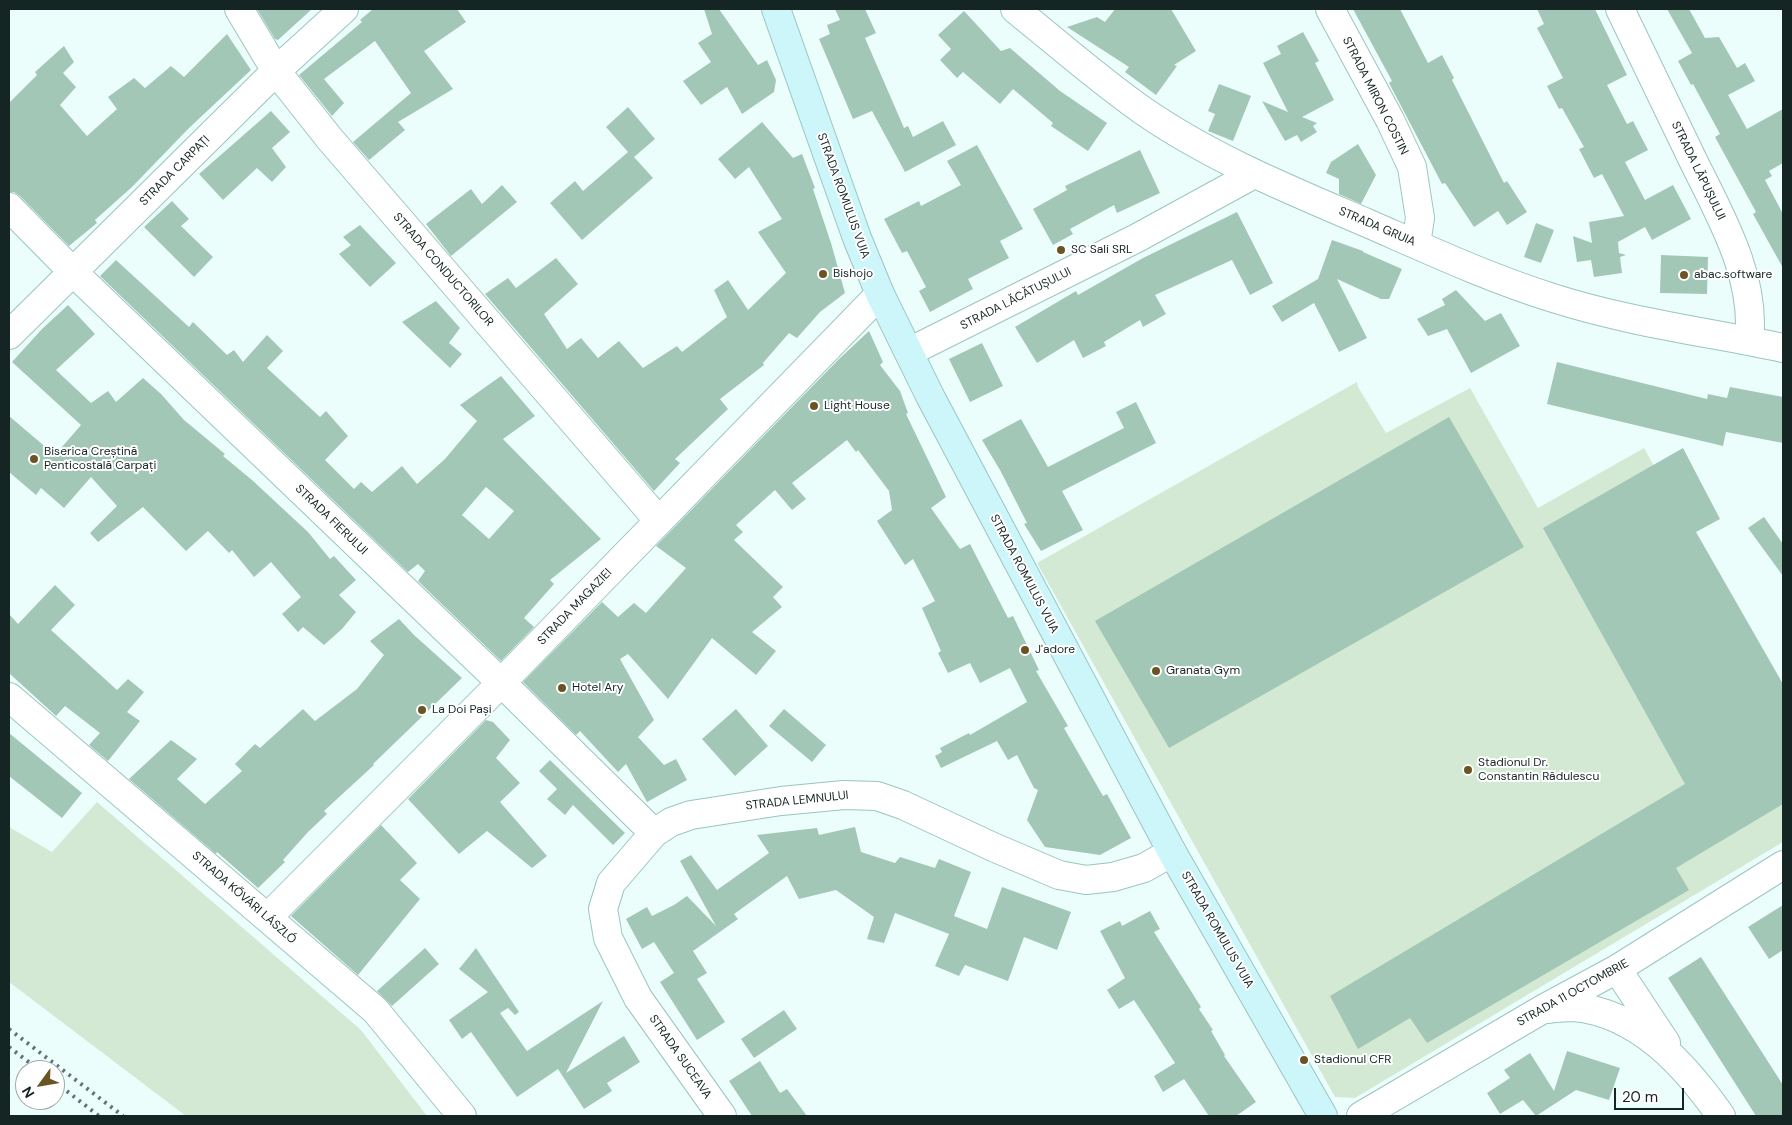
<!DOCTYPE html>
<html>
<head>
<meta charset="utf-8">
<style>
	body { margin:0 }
	#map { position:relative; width:1792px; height:1125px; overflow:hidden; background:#ecfefb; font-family:"DM Sans",sans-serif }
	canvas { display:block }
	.frame { position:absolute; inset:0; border:10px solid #152524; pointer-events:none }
	.north { position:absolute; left:15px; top:1060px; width:50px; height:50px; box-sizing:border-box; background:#fff; border:1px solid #a1a8a7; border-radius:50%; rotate:238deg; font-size:14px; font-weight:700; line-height:20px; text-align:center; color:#152524 }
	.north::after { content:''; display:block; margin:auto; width:18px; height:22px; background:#6a5424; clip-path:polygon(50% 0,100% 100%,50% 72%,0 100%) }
	.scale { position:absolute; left:1614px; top:1088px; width:70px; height:22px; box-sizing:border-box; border:2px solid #152524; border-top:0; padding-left:6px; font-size:15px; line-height:18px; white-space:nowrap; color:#152524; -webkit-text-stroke:4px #fff; paint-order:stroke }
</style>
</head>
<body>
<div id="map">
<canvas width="1792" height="1125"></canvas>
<div class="frame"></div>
<div class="north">N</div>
<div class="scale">20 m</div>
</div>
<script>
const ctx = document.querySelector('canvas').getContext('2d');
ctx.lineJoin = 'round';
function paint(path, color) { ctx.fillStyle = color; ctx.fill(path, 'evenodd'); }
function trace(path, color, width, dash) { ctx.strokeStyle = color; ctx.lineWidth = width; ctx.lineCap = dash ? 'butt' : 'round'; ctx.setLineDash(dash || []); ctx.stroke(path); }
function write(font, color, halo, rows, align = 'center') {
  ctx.font = font + ' "DM Sans",sans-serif'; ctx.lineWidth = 4; ctx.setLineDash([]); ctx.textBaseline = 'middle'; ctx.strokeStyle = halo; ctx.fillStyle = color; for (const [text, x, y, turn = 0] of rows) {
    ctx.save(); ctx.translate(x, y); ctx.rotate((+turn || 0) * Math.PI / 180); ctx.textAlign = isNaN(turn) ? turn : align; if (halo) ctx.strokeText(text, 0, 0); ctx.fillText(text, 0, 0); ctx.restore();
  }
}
paint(new Path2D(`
	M1357,382L1358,387L1386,433L1470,388L1538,508L1644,448L1783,697V842L1355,1098L1335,1097L1037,563Z
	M97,802L361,1030L427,1116H186L9,982V827L52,852Z`), '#d3e9d4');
paint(new Path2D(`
	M257,9H312L278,40L275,39Z
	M373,9H457L466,22L424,51L453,89L398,122L405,130L369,160L353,142L411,93L375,41L324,79L344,103L332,116L299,75L362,22L360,20Z
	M704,9H719L758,65L767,60L776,80L774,92L742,114L727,87L701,105L683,81L711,62L698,43L712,34Z
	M835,9H865L876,33L865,38L904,128L908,126L913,137L943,121L956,145L905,172L872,111L853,119L819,39L830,34L827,25L840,20Z
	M1115,9H1171L1196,51L1174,65L1177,66L1156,95L1125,72L1129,67L1067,27L1097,17L1105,22Z
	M1353,9H1400L1428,63L1442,55L1454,78L1452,80L1504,183L1507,181L1527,212L1507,225L1498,211L1474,227L1445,183L1442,184L1389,83L1392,81Z
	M1537,9H1595L1627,75L1607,85L1627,124L1633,121L1648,150L1625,162L1645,200L1673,185L1691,219L1652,240L1645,227L1618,242L1619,253L1626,255L1620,257L1622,273L1594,277L1591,260L1577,262L1573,236L1592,243L1589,222L1624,216L1602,174L1594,178L1579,149L1584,147L1562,108L1559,109L1547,86L1563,78L1537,28L1544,24Z
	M1667,9H1689L1705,38L1719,37L1737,68L1745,63L1755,81L1728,95L1747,129L1783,109V163L1769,171L1772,176L1765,180L1783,214V268L1753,214L1756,212L1715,137L1720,134L1693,84L1691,85L1678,61L1692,53Z
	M964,11L1001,51L1010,48L1060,91L1107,123L1088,151L1051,126L1053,123L1013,89L1000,104L963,72L957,78L940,60L951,49L938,35Z
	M1303,32L1319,61L1315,63L1334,100L1302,117L1317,123L1313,126L1317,132L1301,142L1297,135L1285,141L1262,101L1288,112L1263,63L1281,54L1277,46Z
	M227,34L251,70L189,128L132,187L95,220L97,223L69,246L20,196L14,192H9V103L37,75L35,72L64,46L74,62L63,73L76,87L60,105L87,136L117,109L108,97L134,78L145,88L171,66L184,77Z
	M1219,84L1251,96L1233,141L1208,131L1215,114L1208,111Z
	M628,107L655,139L634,157L653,178L582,240L550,203L575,181L583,191L628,152L606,127Z
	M271,111L290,132L272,148L286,167L272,182L257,168L223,200L199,174Z
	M762,122L793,158L802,154L815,188L813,189L831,243L845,293L820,312L797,338L789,333L763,363L764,365L720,399L728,409L675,459L680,463L654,491L485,294L508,278L516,288L556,258L578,284L544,314L567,349L581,338L598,358L619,341L643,368L677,346L682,352L727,317L714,290L728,280L748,310L786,273L758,232L782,219L749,167L735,179L718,159Z
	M1358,144L1376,175L1361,204L1339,194V179L1326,173L1331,162Z
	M977,145L1023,229L1000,241L1009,258L968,279L973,289L930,312L919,291L926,287L907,251L902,253L884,219L919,201L921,206L961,185L947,161Z
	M1140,150L1160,193L1117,213L1114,205L1070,229L1073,234L1053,245L1033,209L1067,190L1065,186Z
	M502,185L517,202L451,256L426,224L471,189L482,204Z
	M172,201L189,219L181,226L213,257L194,277L144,227Z
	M1237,212L1273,283L1250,295L1232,260L1155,295L1166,314L1143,327L1140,320L1104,342L1106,346L1083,358L1074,340L1037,363L1015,327L1076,291L1078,295L1143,258Z
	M1536,223L1554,230L1541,263L1524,257Z
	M360,225L396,263L370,287L339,254L351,245L343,237Z
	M1332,240L1363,251V252L1402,269L1389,299H1381L1337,279L1367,338L1339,352L1314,303L1282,322L1272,306L1318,279Z
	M1661,255L1708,257L1707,294L1660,293Z
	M116,260L189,327L193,322L227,355L234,350L243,362L267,335L283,351L267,368L320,417L326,411L348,436L325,460L354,489L361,482L372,492L402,466L417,484L445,459L477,421L460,405L501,376L535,416L503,439L601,539L550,580L554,584L524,618L534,627L501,661L418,581L425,571L418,564L408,572L100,276ZM486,487L514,511L489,539L462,515Z
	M1456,290L1485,321L1501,313L1520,346L1471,373L1447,329L1428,336L1417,319L1445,305L1442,299Z
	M436,301L460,328L449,343L462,354L450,368L402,322Z
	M68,305L95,334L56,370L91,403L108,391L116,402L143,378L161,394L184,420L225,454L223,456L252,480L308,532L330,559L334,556L356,580L339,595L356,612L342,629L324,645L303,627L298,632L282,614L301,597L271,562L254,577L232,550L229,553L208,531L186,551L143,507L98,542L90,533L117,506L91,477L64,508L41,488L36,495L9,472V416L55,455L81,425L12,362L42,329Z
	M869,331L883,362L880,365L900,391L908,413L906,414L946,497L931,508L960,549L970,544L1008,618L1013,616L1039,670L1036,671L1068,726L1064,728L1103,796L1107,794L1131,838L1100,855L1045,847L1027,820L1038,790L1034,788L1017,755L1008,760L997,741L941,768L935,756L942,752L940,748L969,733L970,735L1027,702L1010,668L980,683L970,663L948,673L938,653L941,651L922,608L935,601L913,559L905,565L877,521L892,510L889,491L858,450L856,452L847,440L792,483L806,499L792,510L775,490L736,525L743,532L734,540L783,587L773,597L782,607L752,632L776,651L756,675L712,638L668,699L628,654L620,659L654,720L638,737L664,765L676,759L687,780L647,802L626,764L618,772L580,731L576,735L523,682L602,602L618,617L634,603L646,613L686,568L656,546L839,359Z
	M982,343L1003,386L970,402L949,359Z
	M1557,362L1707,399L1708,394L1727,398L1730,387L1783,397V443L1726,432L1723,446L1547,404Z
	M1136,402L1156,443L1062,491L1083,530L1041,551L1024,524L1027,523L1000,470L982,440L1021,419L1048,467L1124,428L1116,412Z
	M1449,417L1524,547L1169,748L1095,621Z
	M1683,448L1720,519L1696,532L1783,684V804L1676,868L1689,890L1427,1043L1410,1018L1358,1049L1330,996L1685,784L1543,528Z
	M1764,517L1783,544V576L1748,528Z
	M55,585L75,605L51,630L117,690L128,679L144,692L127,712L140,721L108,761L89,745L100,733L65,706L56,716L9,673V614L18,624Z
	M399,619L414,635L462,678L373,764L374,765L324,811L327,814L308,832L283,860L285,862L258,888L217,852L216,854L129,779L171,740L197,759L177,779L205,804L242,771L235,764L255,744L260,748L303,709L315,721L357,689L384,655L370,641Z
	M736,709L768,746L735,776L702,739Z
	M784,709L826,745L812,762L769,726Z
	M486,720L493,722L510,740L496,758L520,783L500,802L547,856L532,868L487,831L459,854L408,799Z
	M9,733L82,793L62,818L9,776Z
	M550,760L625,833L613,845L573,805L565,815L547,799L557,789L539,771Z
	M381,825L417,863L400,880L420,899L358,975L291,916Z
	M855,827L861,852L895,863L900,857L935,868L939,859L971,872L954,916L987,929L1002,887L1071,912L1057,950L1024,937L1008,981L965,965L959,976L935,966L949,934L895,913L884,943L867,939L874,917L836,890L799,899L787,876L734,914L738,919L693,951L707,973L697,979L725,1022L697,1040L660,982L674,973L654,942L642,949L626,919L647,907L652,916L674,905L687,896L716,926L680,861L691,855L717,890L769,853L757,835L817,828L819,835Z
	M1783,905V950L1769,959L1748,927Z
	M1150,911L1160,929L1154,932L1201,1007L1199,1009L1213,1030L1211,1031L1225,1055L1224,1056L1256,1102L1236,1116H1209L1184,1079L1163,1092L1154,1076L1175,1063L1134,1000L1119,1009L1107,990L1125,978L1100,931L1120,921L1122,926Z
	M425,948L439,964L392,1006L377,991Z
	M476,948L519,1012L515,1015L508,1008L500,1013L527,1051L603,1001L566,1073L624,1036L640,1062L607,1083L612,1091L584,1109L558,1069L517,1097L471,1032L462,1039L449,1020L488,992L459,969Z
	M1701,957L1783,1085V1116H1756L1668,978Z
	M784,1010L797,1029L754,1058L741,1039Z
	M1567,1051L1620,1068L1609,1100L1576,1090L1536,1116L1523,1100L1500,1114L1487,1093L1510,1078L1504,1070L1530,1053L1554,1091Z
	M760,1061L780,1093L787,1089L807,1116H752L729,1081Z`), '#a2c7b7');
const street = new Path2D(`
	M239,9L276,71L329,138L659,521
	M1015,9C1057,43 1098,79 1142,110C1211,158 1290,190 1367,223C1429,250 1489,278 1553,298C1628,322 1707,332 1783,348
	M1330,9L1390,120L1412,167L1420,218L1416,244
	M1620,9C1643,57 1666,105 1689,152C1717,211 1757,274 1749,341
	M9,207L73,272L514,695L654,833
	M9,335L276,71L344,9
	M909,352L1137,238L1254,174
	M9,697L375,1010L462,1116
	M268,917L501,683L880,294
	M1617,969L1666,1043
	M1547,1009C1556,1008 1565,1007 1574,1007C1639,1013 1686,1066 1721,1116
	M722,1116L638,998L608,938L603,909L611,883L654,833L671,822L691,815L781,801L844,795L877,796L903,805L993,847L1059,875L1086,880L1113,877L1144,868L1172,852
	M1361,1116L1543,1009L1617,969L1783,865`);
const secondary = new Path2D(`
	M776,9L857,238L880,294L930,396L1172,852L1323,1116`);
trace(street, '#9ac5c0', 30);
trace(secondary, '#9ac5c0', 30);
trace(street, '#fff', 28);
trace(secondary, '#cdf6fb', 28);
trace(new Path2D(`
	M9,1029L123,1116
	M9,1047L39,1070
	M55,1082L99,1116`), '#617270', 4, [2.5, 5]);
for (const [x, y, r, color] of [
	[1061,250,5,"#6a5424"],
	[823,274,5,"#6a5424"],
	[1684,275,5,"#6a5424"],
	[814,406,5,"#6a5424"],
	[34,459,5,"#6a5424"],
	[1025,650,5,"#6a5424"],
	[1156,671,5,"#6a5424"],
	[562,688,5,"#6a5424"],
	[422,710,5,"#6a5424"],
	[1468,770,5,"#6a5424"],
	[1304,1060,5,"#6a5424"]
]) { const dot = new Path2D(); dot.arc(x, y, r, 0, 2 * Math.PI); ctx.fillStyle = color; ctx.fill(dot); trace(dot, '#fff', 2); }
write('12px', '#152524', '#fff', [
	["STRADA MIRON COSTIN",1375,96,63],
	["STRADA CARPAȚI",175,171,-45],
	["STRADA LĂPUȘULUI",1698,171,64],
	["STRADA ROMULUS VUIA",843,196,70],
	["STRADA GRUIA",1377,227,23],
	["STRADA CONDUCTORILOR",443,270,49],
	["STRADA LĂCĂTUȘULUI",1016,299,-27],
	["STRADA FIERULUI",331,520,44],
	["STRADA ROMULUS VUIA",1024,574,62],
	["STRADA MAGAZIEI",575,607,-46],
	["STRADA LEMNULUI",797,801,-6],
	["STRADA KŐVÁRI LÁSZLÓ",244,898,41],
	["STRADA ROMULUS VUIA",1217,930,60],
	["STRADA 11 OCTOMBRIE",1573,993,-29],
	["STRADA SUCEAVA",680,1057,55]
]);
write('12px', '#152524', '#fff', [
	["SC Sali SRL",1071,250],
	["Bishojo",833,274],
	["abac.software",1694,275],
	["Light House",824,406],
	["Biserica Creștină",44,452],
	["Penticostală Carpați",44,466],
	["J'adore",1035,650],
	["Granata Gym",1166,671],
	["Hotel Ary",572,688],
	["La Doi Pași",432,710],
	["Stadionul Dr.",1478,763],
	["Constantin Rădulescu",1478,777],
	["Stadionul CFR",1314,1060]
], 'left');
</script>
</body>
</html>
